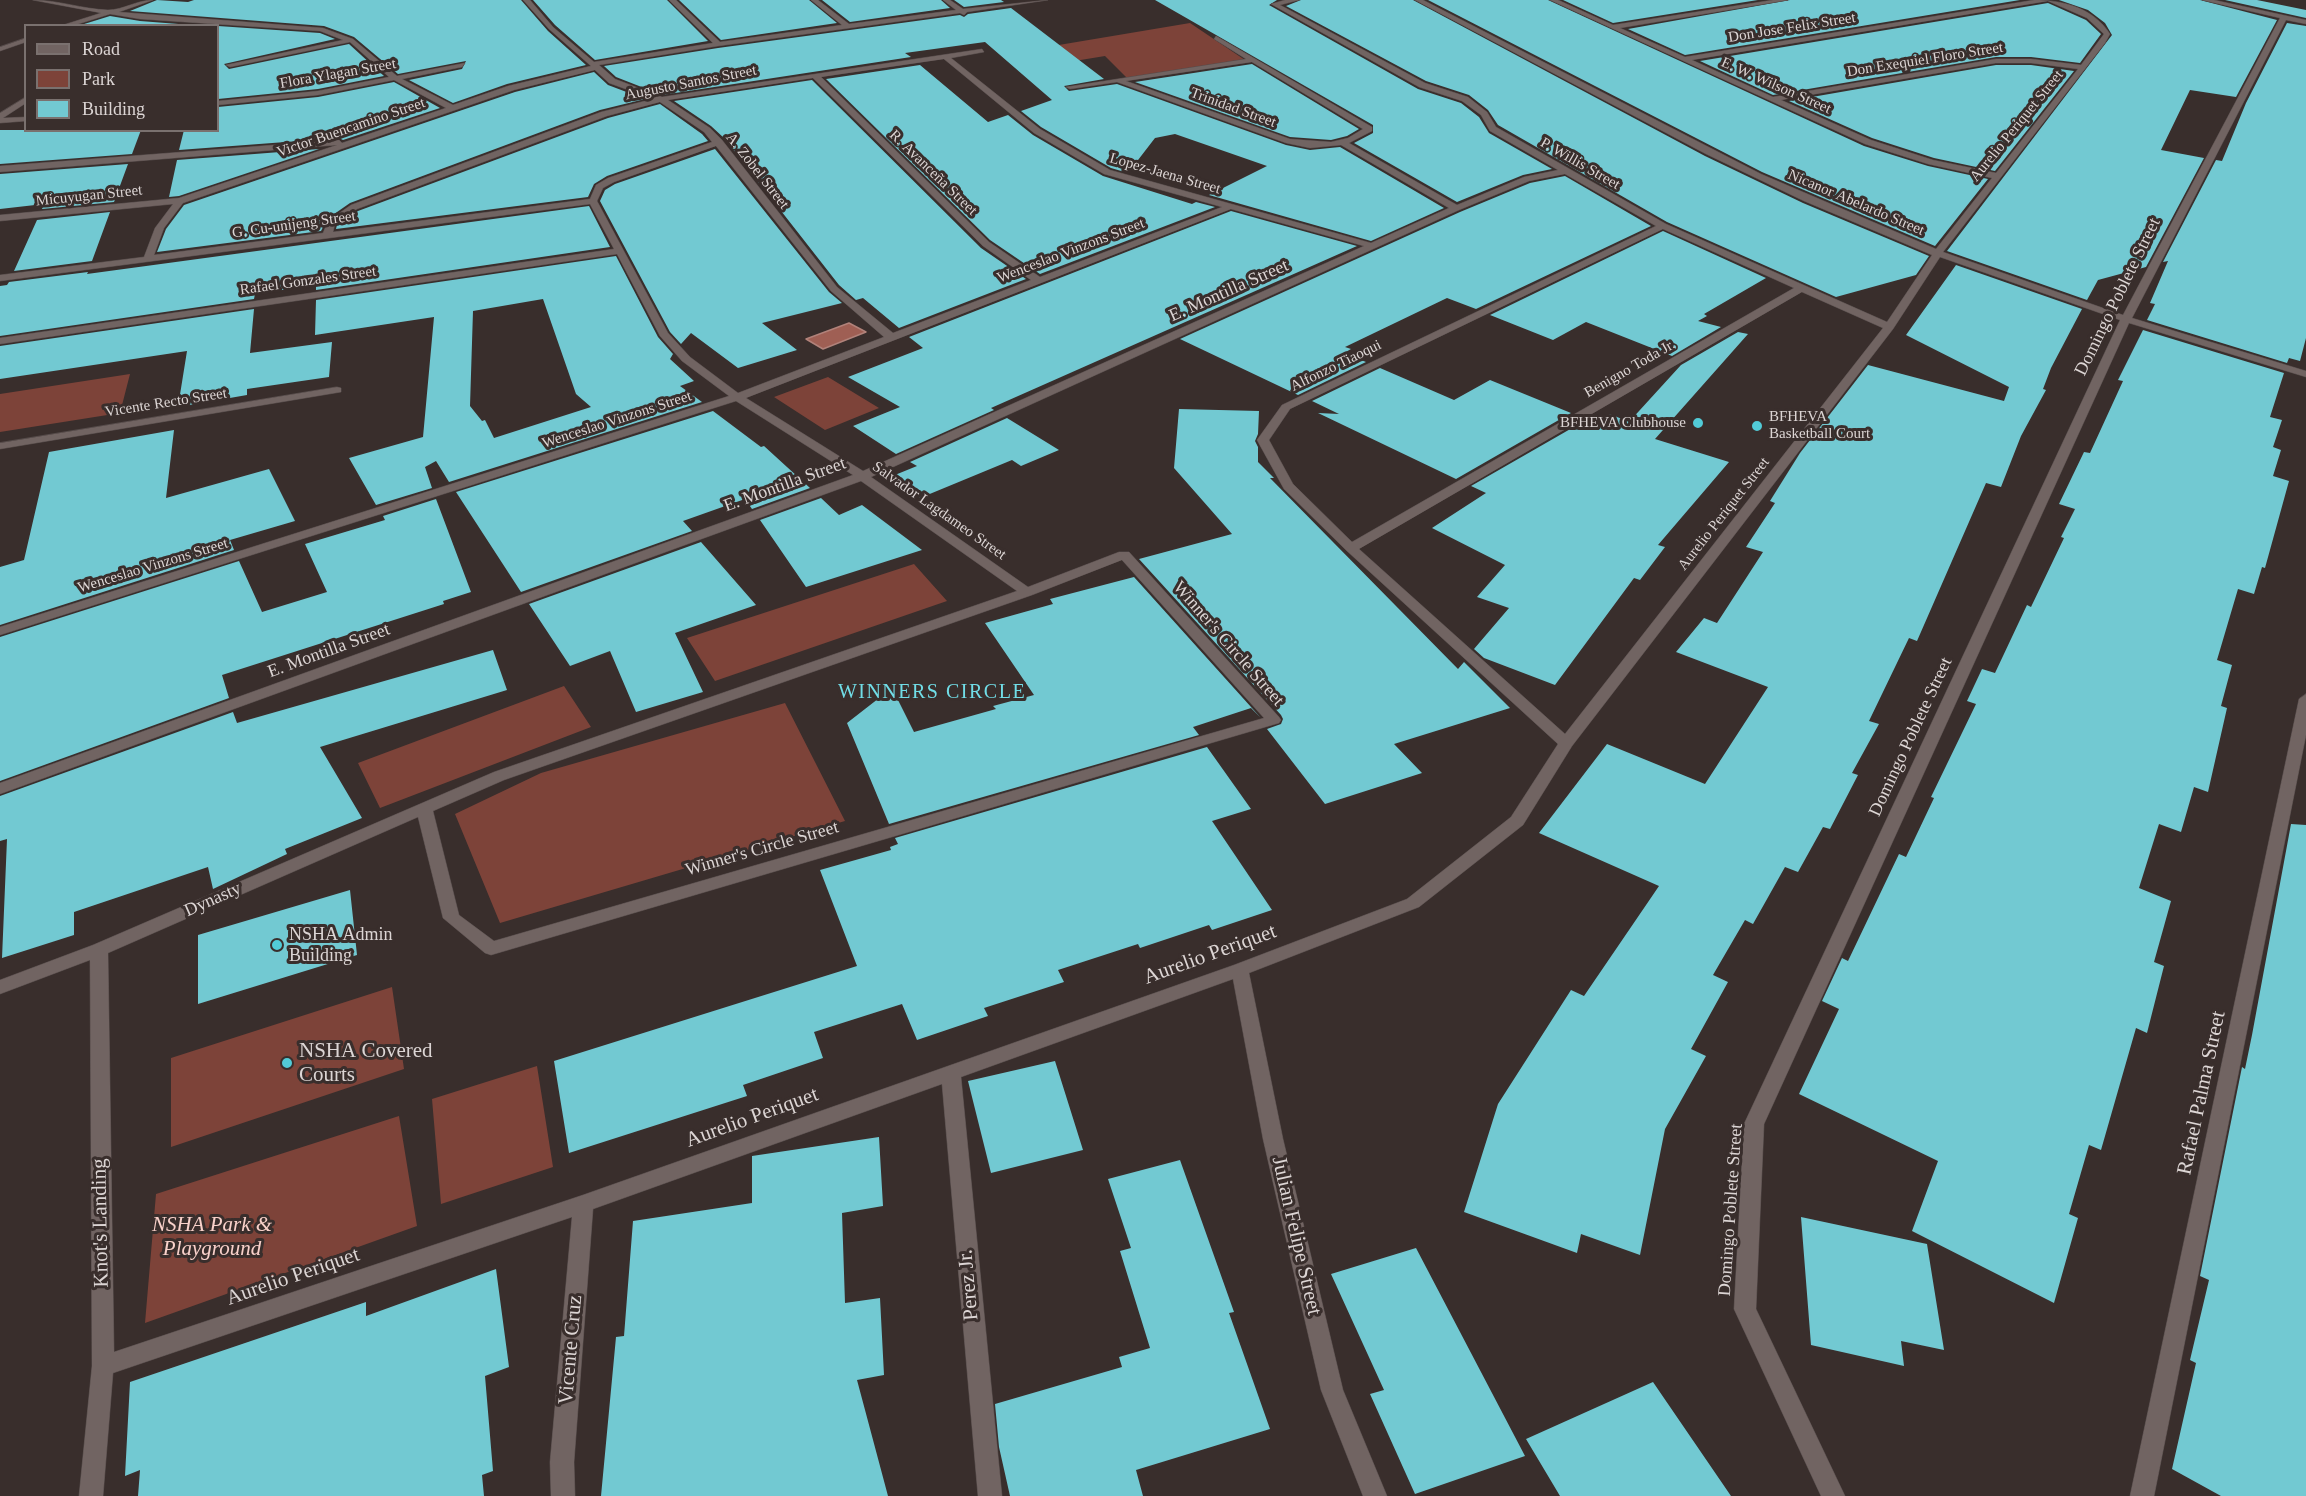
<!DOCTYPE html>
<html>
<head>
<meta charset="utf-8">
<style>
	body { margin:0 }
	#map { position:relative; width:2306px; height:1496px; overflow:hidden; background:#392e2c; font-family:"Times New Roman",serif }
	canvas { display:block }
	.legend { position:absolute; left:24px; top:24px; width:195px; height:108px; box-sizing:border-box; background:#392e2c; border:2px solid #7a716f; margin:0; padding:8px 10px; list-style:none; font-size:18px; color:#dcd5d4 }
	.legend li { display:flex; align-items:center; gap:12px; height:30px }
	.legend b { width:30px; border:2px solid #7a716f }
</style>
</head>
<body>
<div id="map">
<canvas width="2306" height="1496"></canvas>
<ul class="legend">
<li><b style="height:8px;background:#716462"></b>Road</li>
<li><b style="height:16px;background:#7d4339"></b>Park</li>
<li><b style="height:16px;background:#72c9d2"></b>Building</li>
</ul>
</div>
<script>
const ctx = document.querySelector('canvas').getContext('2d');
ctx.lineJoin = 'round';
function paint(path, color) { ctx.fillStyle = color; ctx.fill(path, 'evenodd'); }
function trace(path, color, width, dash) { ctx.strokeStyle = color; ctx.lineWidth = width; ctx.lineCap = dash ? 'butt' : 'round'; ctx.setLineDash(dash || []); ctx.stroke(path); }
function write(font, color, halo, rows, align = 'center') {
  ctx.font = font + ' "Times New Roman",serif'; ctx.lineWidth = 6; ctx.setLineDash([]); ctx.textBaseline = 'middle'; ctx.strokeStyle = halo; ctx.fillStyle = color; for (const [text, x, y, turn = 0] of rows) {
    ctx.save(); ctx.translate(x, y); ctx.rotate((+turn || 0) * Math.PI / 180); ctx.textAlign = isNaN(turn) ? turn : align; if (halo) ctx.strokeText(text, 0, 0); ctx.fillText(text, 0, 0); ctx.restore();
  }
}
paint(new Path2D(`
	M1190,23L1245,60L1127,78L1105,56L1044,66L1023,51Z
	M130,374L120,413L0,432V394Z
	M828,377L879,408L825,430L774,397Z
	M914,564L947,601L715,681L687,638Z
	M564,686L591,727L380,808L358,763Z
	M785,703L845,821L500,923L455,814L541,773Z
	M392,987L404,1069L171,1147V1058Z
	M537,1066L553,1167L441,1204L432,1099Z
	M399,1116L417,1226L145,1323L156,1194Z`), '#7d4339');
const water = new Path2D(`
	M849,323L866,332L823,349L806,339Z`);
paint(water, '#9f5f54');
trace(water, '#b1827a', 1.5);
paint(new Path2D(`
	M157,0L188,2L194,0H521L548,31L586,65L507,84L453,103L409,80L462,69L466,61L398,74L354,37L324,26L130,11Z
	M533,0H667L708,41L595,60L555,25Z
	M679,0H809L837,23L721,40Z
	M822,0H941L950,8L850,22Z
	M954,0H1001L1004,2L964,7Z
	M1155,0H1277L1269,5L1418,89L1461,103L1479,117L1489,133L1552,169L1523,175L1457,202L1354,143L1373,133V125Z
	M1301,0H1413L1705,156L1803,203L1929,256L1916,275L1836,297L1667,222L1498,125L1488,110L1469,95L1426,81L1286,6Z
	M1428,0H1548L1864,146L1928,166L1988,179L1935,246L1762,172Z
	M1563,0H1758L1613,23Z
	M1790,0H2020L1685,55L1628,29Z
	M2059,0H2200L2277,20L2236,97L2190,90L2161,150L2204,158L2146,267L2098,280L2087,300L1947,251L2112,35L2105,23L2088,10Z
	M2225,0H2257L2306,10V18Z
	M2048,3L2086,20L2101,34L2080,63L2031,57H1996L1773,95L1700,61Z
	M1011,8L1104,79L1064,86L1069,91L1117,84L1286,145L1310,150L1340,147L1444,208L1371,241L1209,195L1267,166L1175,134L1155,138L1128,173L1111,168L1041,127L1021,111L1052,100L985,42L905,53L911,57L662,95L616,77L604,66L718,48L960,15L964,17L968,14Z
	M110,16L140,21L204,26L81,25Z
	M2287,23L2306,26V338L2300,361L2289,358L2287,363L2147,320L2155,304L2150,303L2168,261L2163,262L2216,160L2222,161L2246,103Z
	M218,26L320,33L335,39L224,64L229,69L349,44L384,76L318,89L218,99Z
	M1252,64L1359,129L1347,136L1331,140L1290,137L1135,82Z
	M920,65L988,122L1008,115L1033,135L1103,176L1192,204L1196,202L1215,207L1040,274L990,240L826,79Z
	M1996,65H2031L2074,71L1995,171L1934,158L1872,138L1789,101Z
	M594,72L608,85L645,99L600,110L350,203L327,219L321,231L157,252L166,229L184,205L515,92Z
	M812,80L981,248L1026,279L899,328L863,298L856,300L839,285L724,138L711,126L674,101Z
	M394,82L440,108L343,140L339,138L179,150L184,130H218V107L318,97Z
	M660,104L702,134L708,141L607,176L594,184L588,197L336,229L337,225L358,211L608,118Z
	M0,130H141L132,154L0,164Z
	M319,149L179,196L169,197L177,160Z
	M715,149L829,292L842,303L762,323L797,350L738,368L691,333L681,344L670,332L600,201L605,190L615,184Z
	M128,164L114,202L42,209L44,204L0,209V174Z
	M1565,176L1651,226L1476,309L1447,298L1345,347L1351,349L1344,353L1366,362L1298,395L1180,339L1460,212L1530,183Z
	M589,206L610,247L316,290V285L255,294L254,299L0,336V286L7,285L9,282L88,272L87,274Z
	M1231,211L1357,246L991,408L994,410L896,454L853,426L900,407L848,377L923,348L909,337Z
	M110,212L92,261L14,271L37,220Z
	M1663,231L1766,278L1704,314L1707,316L1698,321L1721,327L1672,356L1586,322L1553,340L1490,315Z
	M616,256L658,337L673,354L670,359L694,381L680,386L702,402L449,482L436,461L425,467L432,488L376,505L349,458L423,437L434,317L315,335L316,300ZM543,299L576,394L591,407L494,438L485,420L482,421L470,406L473,311Z
	M1956,265L2082,309L2051,368L2043,389L2046,390L2021,436L2001,487L1986,483L1917,641L1909,638L1869,721L1879,724L1852,773L1858,775L1830,829L1823,827L1798,872L1785,867L1753,924L1745,920L1713,975L1728,982L1691,1049L1706,1056L1665,1129L1640,1255L1581,1234L1577,1253L1464,1212L1498,1104L1571,990L1584,996L1659,886L1539,833L1607,744L1705,784L1768,687L1676,652L1704,618L1717,623L1763,552L1746,547L1775,503L1770,501L1800,453L1868,365L2004,401L2009,387L1906,335Z
	M254,309L250,353L332,342L329,377L247,389V395L178,407L187,351L0,379V346Z
	M2143,330L2284,373L2270,417L2282,420L2273,447L2281,450L2273,476L2289,481L2265,568L2262,567L2254,594L2238,589L2217,660L2232,665L2221,706L2227,708L2208,792L2194,787L2181,832L2159,824L2139,888L2171,901L2154,962L2164,966L2147,1033L2136,1028L2101,1150L2089,1145L2069,1214L2078,1218L2054,1303L1912,1231L1938,1161L1799,1094L1839,1009L1822,1001L1842,958L1848,961L1899,854L1906,857L1934,798L1931,797L1976,704L1967,701L1982,669L1995,673L2027,605L2031,607L2064,538L2061,537L2075,509L2059,504L2084,452L2090,453L2123,381L2118,380Z
	M1738,332L1748,334L1655,439L1729,462L1658,545L1665,547L1640,580L1634,578L1555,685L1484,658L1474,649L1509,608L1477,597L1505,565L1432,528L1486,493L1471,486L1586,420L1596,423L1610,414L1629,422L1681,365Z
	M1380,368L1454,400L1490,380L1571,413L1456,479L1318,413L1339,414L1312,401Z
	M1179,409L1259,411L1258,434L1255,441L1258,447V462L1274,478H1270L1458,669L1464,662L1510,708L1394,744L1422,773L1325,804L1267,729L1281,724L1283,719L1281,715L1139,559L1232,534L1174,468Z
	M713,411L761,447L764,446L810,488L752,509L745,499L683,521L692,531L521,592L456,492Z
	M1007,418L1059,450L1021,466L1012,460L920,498L890,477L917,466L910,462Z
	M174,430L166,498L269,469L295,521L230,540L234,550L0,625V567L24,560L49,452Z
	M821,498L839,515L862,505L922,550L806,587L760,520Z
	M436,499L471,592L443,601L444,604L222,675L229,698L0,781V637L239,561L262,612L327,592L305,544L385,520L383,516Z
	M701,542L756,605L675,633L703,692L636,712L610,651L570,666L529,604Z
	M1134,577L1260,717L1251,708L1193,727L1199,735L889,824L847,723L892,688L914,732L996,709L993,706L1034,695L985,623L1053,604L1050,599Z
	M493,650L507,690L320,747L362,818L285,849L287,854L213,889L208,867L74,912V935L2,958L7,839L0,841V796L233,712L237,723Z
	M1207,747L1251,809L1212,821L1272,910L1212,930L1209,925L1140,948L1138,944L1058,970L1064,982L984,1008L988,1016L917,1040L902,1004L814,1032L823,1058L743,1085L747,1096L569,1153L554,1061L857,966L820,870L891,850L890,847L898,844L895,838Z
	M2291,824L2306,825V1496H2221L2172,1469L2196,1363L2190,1360L2209,1280L2200,1276L2242,1067L2245,1069L2252,1035Z
	M350,890L357,955L198,1004V935Z
	M1055,1061L1083,1150L991,1173L968,1081Z
	M879,1137L883,1206L842,1213L845,1303L880,1298L884,1375L857,1380L888,1496H601L616,1337L624,1336L633,1221L752,1203V1156Z
	M1180,1160L1234,1312L1229,1313L1270,1429L1136,1470L1143,1496H1010L999,1447L995,1404L1122,1367L1119,1357L1150,1348L1120,1251L1131,1248L1108,1179Z
	M1801,1217L1927,1244L1944,1350L1901,1341L1904,1366L1811,1345Z
	M1416,1248L1525,1456L1415,1494L1370,1394L1384,1390L1331,1274Z
	M496,1269L509,1367L485,1376L493,1471L482,1475L484,1496H138L140,1470L125,1476L130,1382L366,1302V1316Z
	M1653,1382L1731,1496H1560L1526,1439Z`), '#72c9d2');
const minor = new Path2D(`
	M33,0C58,0 82,9 108,10C123,10 137,0 153,0L119,12L323,28L353,39L397,76L465,63L462,67L402,79L453,105L508,86L591,66L549,29L523,0H530L553,27L594,62L713,43L669,0H676L720,42L842,25L811,0H818L849,24L956,10L943,0H950L963,9L1048,0L967,12L964,15L960,13L718,46L599,65L615,79L662,97L982,49L984,52L951,58L1040,129L1110,170L1371,243L1449,208L1341,145L1310,148L1286,143L1117,82L1070,89L1066,87L1246,59L1214,39L1216,36L1372,127V131L1349,143L1457,205L1524,177L1558,170L1490,131L1481,115L1462,101L1419,87L1271,4L1285,0H1299L1280,5L1425,83L1468,97L1487,112L1496,127L1666,224L1887,322L1932,255L1804,201L1706,154L1415,0H1423L1761,174L1936,249L1992,178L1928,164L1865,144L1550,0H1558L1613,25L1773,0H1788L1620,28L1685,57L2034,0C2064,0 2093,8 2110,34L2105,43L1943,252L2123,315L2280,18L2202,0H2214L2306,20V24L2286,20L2132,318L2306,371V377L2129,323L1764,1124L1756,1309L1845,1496H1821L1734,1309L1744,1124L2120,320L1940,257L1893,329L1572,746L1523,825L1419,907L1249,973L1283,1139L1343,1390L1387,1496H1363L1321,1390L1263,1139L1233,979L961,1077L1002,1496H978L942,1084L593,1209L574,1462L575,1496H551L550,1462L572,1217L113,1373L103,1496H79L92,1366L90,960L0,994V980L93,945L494,772L1017,591L861,481L0,794V783L853,475L736,401L0,635V627L729,396L682,361L660,336L617,254L0,344V338L614,249L590,204L0,281V275L144,257L155,228L173,204L0,221V215L179,198L337,145L0,172V166L339,140L342,143L446,108L394,80L318,95L218,105V101L318,91L389,77L350,42L230,67L226,65L343,40L320,31L140,19L110,14L72,26H60L101,13ZM2048,1L2087,18L2104,34L2081,65L2031,59H1996L1773,97L1692,60ZM944,59L1034,133L1104,174L1222,207L1040,277L989,242L821,77ZM1252,62L1363,129L1348,138L1331,142L1290,139L1126,81ZM1996,63H2031L2078,69L1996,173L1933,160L1871,140L1781,100ZM595,70L609,83L653,99L601,112L351,205L328,221L323,233L154,255L164,228L183,203L514,90ZM813,78L983,246L1031,280L893,333L837,287L722,140L710,128L668,100ZM660,102L704,132L712,142L608,178L596,185L590,199L333,232L335,224L357,209L607,116ZM716,146L831,291L884,337L738,393L690,357L668,333L597,201L603,188L614,182ZM1565,174L1656,226L1282,405L1257,440L1284,489L1347,551L1558,744L1511,817L1407,899L1234,965L583,1195L114,1352L108,953L418,817L443,918L485,953L491,955L1279,723L1281,720L1279,717L1129,552H1119L1028,587L871,477L1459,210L1529,181ZM1231,209L1364,246L863,471L746,398ZM1663,229L1794,288L1352,542L1293,484L1269,440L1290,409ZM1802,292L1883,328L1565,734L1359,549ZM1122,560L1264,718L494,941L459,915L433,811L504,780L1032,595Z
	M26,38V42L0,51V47Z
	M26,97V103L3,118L26,117V121L0,123V113Z
	M337,387L341,388V392L0,449V443Z
	M2306,694V735L2154,1496H2130L2299,699Z`);
trace(minor, '#554b4a', 1);
paint(minor, '#716462');
for (const [x, y, r, color] of [
	[1698,423,6,"#52cbd7"],
	[1757,426,6,"#52cbd7"],
	[277,945,6,"#52cbd7"],
	[287,1063,6,"#52cbd7"]
]) { const dot = new Path2D(); dot.arc(x, y, r, 0, 2 * Math.PI); ctx.fillStyle = color; ctx.fill(dot); trace(dot, '#392e2c', 2); }
write('15px', '#dcd5d4', '#392e2c', [
	["Don Jose Felix Street",1792,28,-9],
	["Don Exequiel Floro Street",1925,60,-9],
	["Flora Ylagan Street",338,74,-10],
	["Augusto Santos Street",691,83,-11],
	["E. W. Wilson Street",1776,86,24],
	["Trinidad Street",1233,108,20],
	["Aurelio Periquet Street",2017,126,-51],
	["Victor Buencamino Street",351,128,-19],
	["P. Willis Street",1580,164,30],
	["A. Zobel Street",757,171,52],
	["R. Avanceña Street",933,173,44],
	["Lopez-Jaena Street",1165,174,16],
	["Micuyugan Street",89,196,-6],
	["Nicanor Abelardo Street",1856,203,23],
	["G. Cu-unijeng Street",294,225,-8],
	["Wenceslao Vinzons Street",1071,251,-21],
	["Rafael Gonzales Street",308,281,-8],
	["Alfonzo Tiaoqui",1336,366,-26],
	["Benigno Toda Jr.",1630,369,-30],
	["Vicente Recto Street",166,403,-9],
	["Wenceslao Vinzons Street",617,420,-18],
	["Salvador Lagdameo Street",939,511,35],
	["Aurelio Periquet Street",1724,514,-52],
	["Wenceslao Vinzons Street",153,566,-17]
]);
write('15px', '#dcd5d4', '#392e2c', [
	["BFHEVA",1769,417],
	["Basketball Court",1769,434],
	["BFHEVA Clubhouse",1686,423,"right"]
], 'left');
write('18px', '#dcd5d4', '#392e2c', [
	["E. Montilla Street",1229,291,-24],
	["Domingo Poblete Street",2118,297,-64],
	["E. Montilla Street",785,485,-20],
	["Winner's Circle Street",1228,644,49],
	["E. Montilla Street",329,651,-20],
	["Domingo Poblete Street",1911,737,-65],
	["Winner's Circle Street",762,849,-16],
	["Dynasty",213,900,-24],
	["Domingo Poblete Street",1731,1210,-86]
]);
write('18px', '#dcd5d4', '#392e2c', [
	["NSHA Admin",289,935],
	["Building",289,956]
], 'left');
ctx.letterSpacing = '1.5px';
write('20px', '#71dde7', '#392e2c', [
	["WINNERS CIRCLE",932,693]
]);
ctx.letterSpacing = '0px';
write('21px', '#dcd5d4', '#392e2c', [
	["Aurelio Periquet",1210,955,-20],
	["Rafael Palma Street",2202,1093,-78],
	["Aurelio Periquet",752,1118,-20],
	["Knot's Landing",101,1223,-91],
	["Julian Felipe Street",1296,1236,77],
	["Aurelio Periquet",293,1277,-19],
	["Perez Jr.",969,1285,-95],
	["Vicente Cruz",571,1350,-85]
]);
write('21px', '#dcd5d4', '#392e2c', [
	["NSHA Covered",299,1051],
	["Courts",299,1075]
], 'left');
write('italic 21px', '#f9d1ca', '#392e2c', [
	["NSHA Park &",212,1225],
	["Playground",212,1249]
]);
</script>
</body>
</html>
